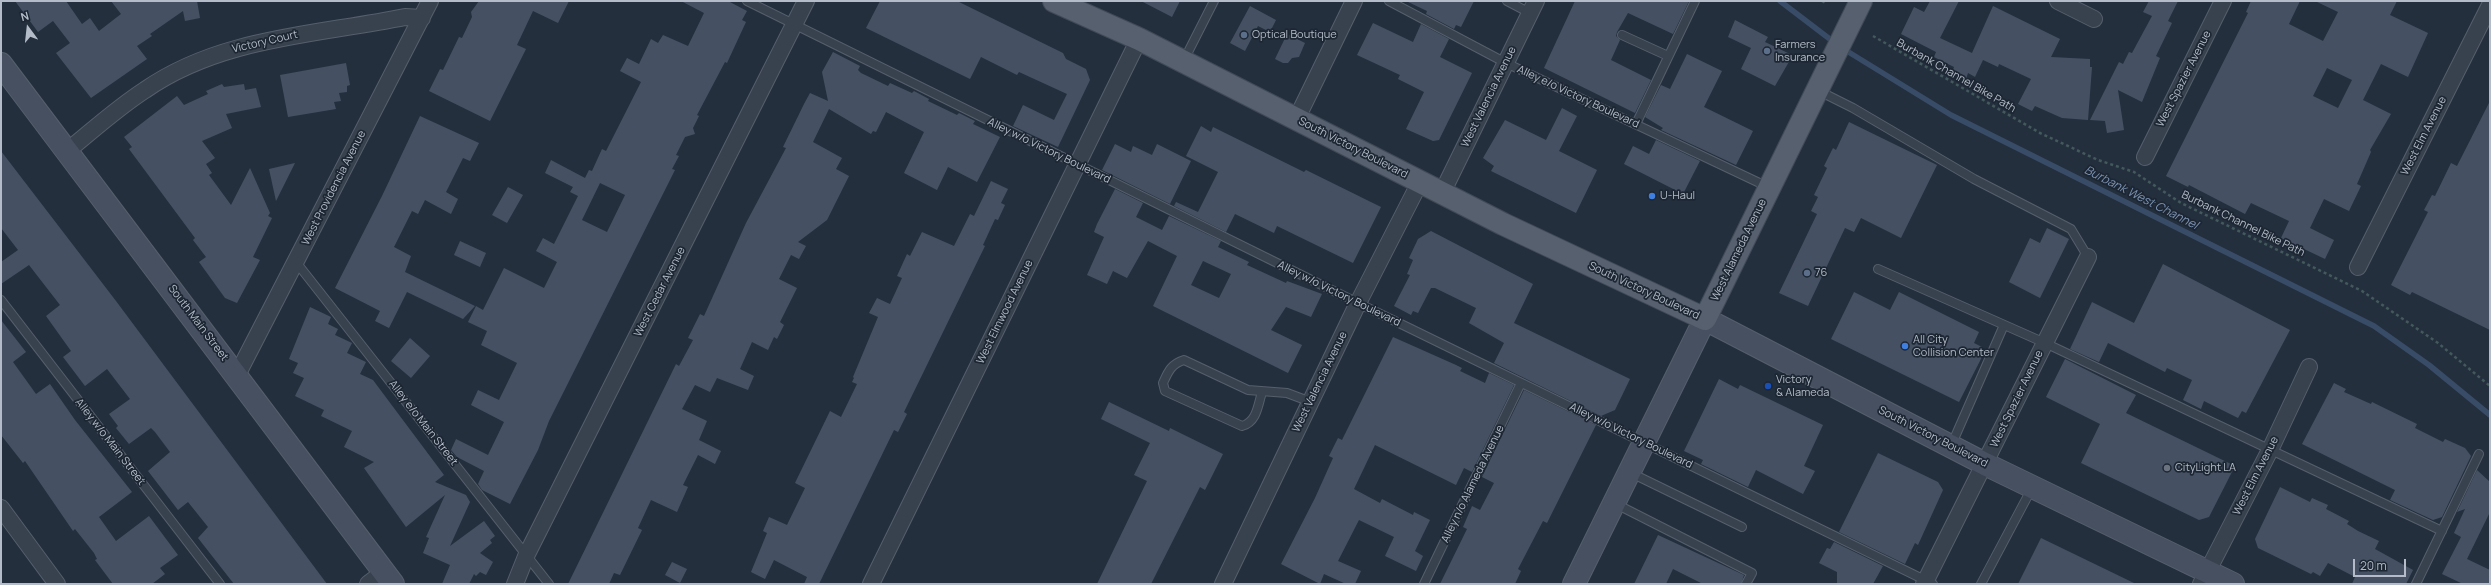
<!DOCTYPE html>
<html>
<head>
<meta charset="utf-8">
<style>
	body { margin:0 }
	#map { position:relative; width:2491px; height:585px; overflow:hidden; background:#242f3e; font-family:Manrope,sans-serif }
	canvas { display:block }
	.frame { position:absolute; inset:0; border:2px solid #b4bcc9; pointer-events:none }
	.north { position:absolute; left:8px; top:8px; width:40px; height:40px; -webkit-text-stroke:3px #1d2633; paint-order:stroke; rotate:345deg; font-size:11px; font-weight:700; line-height:16px; text-align:center; color:#b4bcc9 }
	.north::after { content:''; display:block; margin:auto; width:14px; height:18px; background:#b4bcc9; clip-path:polygon(50% 0,100% 100%,50% 72%,0 100%) }
	.scale { position:absolute; left:2353px; top:559px; width:53px; height:18px; box-sizing:border-box; border:2px solid #b4bcc9; border-top:0; padding-left:5px; font-size:12px; line-height:14px; white-space:nowrap; color:#b4bcc9; -webkit-text-stroke:3px #1d2633; paint-order:stroke }
</style>
</head>
<body>
<div id="map">
<canvas width="2491" height="585"></canvas>
<div class="frame"></div>
<div class="north">N</div>
<div class="scale">20 m</div>
</div>
<script>
const ctx = document.querySelector('canvas').getContext('2d');
ctx.lineJoin = 'round';
function trace(path, color, width, dash) { ctx.strokeStyle = color; ctx.lineWidth = width; ctx.lineCap = dash ? 'butt' : 'round'; ctx.setLineDash(dash || []); ctx.stroke(path); }
function paint(path, color) { ctx.fillStyle = color; ctx.fill(path, 'evenodd'); }
function write(font, color, halo, rows, align = 'center') {
  ctx.font = font + ' Manrope,sans-serif'; ctx.lineWidth = 3.5; ctx.setLineDash([]); ctx.textBaseline = 'middle'; ctx.strokeStyle = halo; ctx.fillStyle = color; for (const [text, x, y, turn = 0] of rows) {
    ctx.save(); ctx.translate(x, y); ctx.rotate((+turn || 0) * Math.PI / 180); ctx.textAlign = isNaN(turn) ? turn : align; if (halo) ctx.strokeText(text, 0, 0); ctx.fillText(text, 0, 0); ctx.restore();
  }
}
trace(new Path2D(`
	M1780,1L1835,43
	M1842,48L1951,115L2374,326L2429,365L2490,415`), '#394c67', 5.5);
paint(new Path2D(`
	M15,1H66L82,24L90,18L99,31L121,14L111,1H197L200,18L185,21L183,11L150,34L152,36L137,46L147,59L91,98L56,53L70,43L53,21L38,32Z
	M479,1H569L558,23L533,11L517,45L526,49L490,121L429,91L440,69L443,70L459,37L462,38L472,17L471,12Z
	M681,1H728L747,11L742,20L746,22L727,63L725,62L697,115L699,116L693,128L695,134L685,137L676,155L679,156L672,169L675,170L549,421L538,450L510,504L482,490L478,484L484,471L457,457L451,450L456,439L488,455L504,422L471,405L478,390L499,400L517,363L481,345L487,331L468,322L476,306L483,310L504,268L544,288L557,262L536,251L543,238L554,244L578,196L570,192L573,187L545,173L551,160L585,178L589,170L592,171L602,149L606,151L641,82L620,71L627,58L639,64L651,39L658,43L663,35L688,46L704,13ZM600,183L625,195L607,232L582,220Z
	M880,1H957L1063,53L1066,59L1086,69L1090,80L1058,147L1013,126L1023,105L1054,120L1067,94L1019,72L1017,75L981,57L970,79L866,28Z
	M1141,1H1180L1172,17Z
	M1406,1H1474L1461,27L1456,25L1454,29L1426,14L1427,11Z
	M1575,1H1689L1673,34L1628,13L1617,32L1616,36L1620,40L1611,60L1651,80L1635,113L1544,68Z
	M1930,1H1959L1940,38L1972,53L1993,6L2060,39L2051,57L2090,59V67H2092L2088,120L2062,118L2035,106L2032,111L2018,104L2031,79L1999,64L1998,67L1983,60L1975,77L1968,73L1966,79L1952,72L1954,67L1934,57L1936,52L1901,34L1914,7L1924,12Z
	M2149,1H2178L2168,21L2172,23L2156,56L2160,58L2142,102L2118,90L2124,130L2107,133L2105,121L2090,120L2119,62L2123,64L2129,52L2132,53L2152,16L2143,12Z
	M2251,1H2300L2289,24L2323,41L2338,12L2315,1H2397L2390,15L2428,33L2408,77L2381,64L2363,100L2391,114L2370,150L2371,152L2357,184L2361,186L2349,211L2324,199L2310,228L2334,240L2325,259L2281,238L2289,221L2251,203L2245,214L2189,185L2188,187L2166,176L2248,13L2246,12ZM2327,68L2352,80L2338,108L2313,96Z
	M1250,6L1276,20L1270,32L1258,26L1245,51L1230,43Z
	M1735,20L1768,37L1765,42L1790,54V60L1775,86L1741,69L1751,48L1728,37Z
	M1373,23L1413,42L1421,24L1449,39L1440,57L1472,73L1439,140L1433,141L1406,129L1424,92L1398,79L1400,75L1357,55Z
	M1287,34L1305,43L1299,57L1292,58L1288,63H1283L1275,59Z
	M833,52L860,66L858,70L861,73L888,86L890,83L912,93L914,91L929,99L928,101L957,115L959,113L975,121L973,124L1000,137L977,182L948,167L937,190L904,173L924,132L886,112L876,132L873,131L871,134L829,109L813,142L842,158L836,169L849,176L827,220L798,242L806,246L799,259L791,255L779,279L797,288L780,322L784,325L777,339L774,337L768,350L752,342L740,369L754,376L748,390L717,378L710,392L695,385L682,409L707,421L699,440L721,451L715,464L698,455L683,485L688,487L677,512L651,500L638,528L642,530L620,575L614,573L609,584H568L676,364L679,366L693,340L688,338L700,314L704,316L746,223L786,148L783,147L804,104L810,93L828,101L822,72Z
	M1687,54L1722,71L1704,107L1753,131L1736,165L1661,130L1663,128L1645,117L1661,85L1670,89Z
	M346,63L350,85L347,86V92L339,93L341,101L334,102L336,109L288,117L280,75Z
	M222,84L224,87L244,84L245,90L256,88L261,107L226,114L232,128L202,141L215,158L206,164L212,173L209,175L231,205L250,168L270,213L268,216L272,218L253,257L260,260L237,303L225,298L199,262L206,257L193,240L195,238L129,149L132,147L124,137L177,96L184,105L208,94L206,91Z
	M2490,101V330L2412,292L2410,295L2391,285L2428,212L2424,210L2432,195L2435,196L2451,163L2457,166Z
	M1562,108L1577,116L1559,151L1597,170L1576,213L1491,171L1494,166L1483,158L1505,120L1546,140Z
	M420,116L479,143L470,161L463,158L446,192L458,199L451,214L425,200L418,214L412,211L394,247L411,256L405,272L475,306L463,319L407,292L389,328L375,321L380,311L335,288L382,196Z
	M1849,122L1937,165L1901,238L1861,218L1854,232L1845,228L1808,306L1779,293L1817,214L1811,211L1818,197L1814,195L1827,168L1824,166L1833,148L1836,150Z
	M1201,126L1211,132L1213,127L1304,172L1306,170L1381,207L1353,263L1277,226L1274,233L1235,214L1226,232L1174,206L1176,202L1198,212L1218,172L1186,156Z
	M1656,140L1700,161L1683,194L1624,164L1633,146L1649,154Z
	M1115,144L1131,152L1133,146L1152,155L1157,144L1191,161L1170,204L1102,170Z
	M1,151L116,301L327,584H234L198,538L208,527L188,502L178,510L148,471L170,452L155,432L151,428L129,444L116,428L118,426L109,414L130,399L107,369L85,386L63,357L71,351L46,316L60,305L29,265L1,284V262L18,250L1,228Z
	M295,163L276,201L269,169Z
	M991,181L1008,189L1001,203L1005,205L998,220L995,219L983,245L985,246L904,412L907,414L898,432L894,430L819,584H804L807,577L774,560L765,579L751,572L767,533L763,531L769,517L787,525L805,488L795,483L830,411L841,417L857,384L852,382L854,378L853,377L878,317L869,313L877,298L890,304L902,278L897,276L907,254L910,256L922,232L954,246L970,214L974,216Z
	M508,187L523,195L507,223L492,215Z
	M1115,189L1143,203L1136,217L1162,230L1169,216L1221,241L1218,247L1249,262L1247,265L1286,283L1287,281L1322,294L1311,317L1286,307L1271,330L1302,345L1288,373L1153,306L1177,256L1148,241L1127,278L1113,271L1107,284L1087,275L1104,237L1094,232L1097,224ZM1203,261L1231,274L1219,298L1191,285Z
	M2047,228L2069,239L2040,298L2009,282L2030,238L2040,243Z
	M1431,231L1533,284L1514,323L1630,379L1615,410L1601,416L1494,363L1504,343L1469,323L1476,308L1435,288H1431L1418,313L1413,311L1411,315L1394,306L1410,275L1407,274L1413,260L1409,258L1418,239Z
	M460,241L486,253L480,267L454,255Z
	M2163,264L2290,330L2246,413L2242,411L2238,418L2204,401L2201,409L2183,400L2192,380L2167,368L2165,372L2108,343L2099,362L2070,349L2092,302L2134,323Z
	M1854,292L1890,310L1899,292L1979,332L1974,343L1982,347L1979,353L1983,355L1959,402L1831,339Z
	M310,307L331,317L328,324L338,329L335,335L352,343L347,353L366,362L360,374L373,380L444,475L435,482L466,495L470,502L450,546L484,521L495,536L490,540L492,543L480,553L493,562L486,575L480,572L476,576L474,574L469,584H442L450,565L423,553L429,538L426,537L445,495L406,527L364,468L374,462L344,447L352,431L321,416L324,410L295,396L304,378L293,373L298,363L289,359Z
	M1,320L26,352L13,362L36,394L50,384L75,420L132,492L99,517L116,541L149,516L178,555L160,568L165,574L152,584H113L95,560L97,559L94,553L75,529L73,531L25,461L23,463L1,435Z
	M1393,337L1456,365L1462,368L1460,371L1485,383L1489,373L1514,385L1472,472L1464,468L1456,485L1375,445L1354,489L1380,503L1382,499L1413,515L1414,512L1430,520L1415,551L1423,556L1416,571L1385,556L1394,537L1359,520L1338,561L1361,571L1355,584H1346L1324,574L1320,584L1281,564L1315,498L1333,458L1329,456L1338,438L1342,440Z
	M410,338L430,356L411,378L391,361Z
	M2065,359L2136,395L2126,413L2235,466L2209,517L2199,520L2081,463L2100,424L2046,397Z
	M1719,379L1738,389L1740,385L1823,425L1804,466L1815,471L1803,494L1756,470L1748,487L1701,464L1703,460L1684,451Z
	M2334,383L2346,389L2344,392L2371,404L2372,402L2417,424L2415,428L2443,442L2445,439L2465,448L2471,456L2442,517L2433,520L2390,500L2395,490L2302,444Z
	M1524,390L1596,425L1547,523L1543,521L1518,569L1521,571L1515,584H1440L1467,529L1463,527L1472,506L1480,510L1494,483L1482,477Z
	M1109,402L1169,431L1170,428L1223,454L1205,490L1200,487L1151,584H1097L1147,481L1134,475L1150,443L1101,419Z
	M1878,453L1938,482L1943,490L1918,545L1915,543L1905,564L1839,532Z
	M2477,470L2490,482V512L2467,559L2490,570V584H2463L2442,574L2461,537L2454,533L2465,509L2457,512Z
	M2280,487L2310,502L2312,498L2328,505L2326,509L2349,521L2347,524L2358,531L2379,541L2375,549L2413,570L2406,584H2352L2355,577L2328,563L2320,576L2313,572L2311,574L2258,548L2255,539Z
	M1658,535L1744,575L1741,584H1703L1673,569L1666,584H1634Z
	M2041,538L2136,584H2018Z
	M1834,542L1883,566L1873,584H1837V572L1819,563L1827,548L1830,549Z
	M672,562L687,569L680,583L665,575Z`), '#455162');
const lane = new Path2D(`
	M747,1L1358,303L1933,584
	M1389,1L1506,63L1768,187
	M1507,1L1530,13
	M1622,35L1668,56
	M1183,62L1214,1
	M1817,90L1853,108L1974,179L2071,229L2088,257
	M1636,124L1695,1
	M296,262L549,584
	M1878,269L2045,343L2442,531
	M1,300L220,584
	M1262,392C1258,405 1257,422 1242,426L1165,391L1163,383C1168,372 1171,364 1184,360L1248,390L1287,393L1311,402
	M1951,446L2004,325
	M1629,472L1742,527
	M1614,503L1752,573L1746,584
	M1424,584L1521,383
	M1981,584L2032,488
	M2416,584L2479,454`);
const street = new Path2D(`
	M2058,1L2094,19
	M1296,120L1354,1
	M66,152C92,131 117,108 145,90C221,37 317,35 405,17L422,18
	M2145,157L2223,1
	M1442,193L1536,1
	M2358,267L2490,5
	M237,375L430,1
	M1,508L57,584
	M368,584L384,572
	M515,584L527,554L806,1
	M871,584L1139,39
	M1223,584L1358,303L1420,182
	M1924,584L2088,257
	M2201,584L2270,450L2309,367`);
const secondary = new Path2D(`
	M1,64L393,584
	M1574,584L1705,319L1985,464L2233,584`);
const primary = new Path2D(`
	M1054,1L1139,39L1503,224L1705,319L1861,1`);
trace(lane, '#565f6c', 10);
trace(street, '#565f6c', 18);
trace(secondary, '#565f6c', 24);
trace(primary, '#414a57', 24);
trace(new Path2D(`
	M1822,1L1827,4
	M1873,36L2040,133L2098,160L2134,172L2181,203L2362,291L2438,343L2490,386`), '#44595c', 2.5, [3, 3]);
trace(lane, '#38414e', 8);
trace(street, '#38414e', 16);
trace(secondary, '#465061', 22);
trace(primary, '#56606e', 22);
for (const [x, y, r, color] of [
	[1244,35,4,"#5c6f8a"],
	[1767,51,4,"#5c6f8a"],
	[1652,196,4,"#3f7fe0"],
	[1807,273,4,"#5c6f8a"],
	[1905,346,4,"#3f7fe0"],
	[1768,386,4,"#1a4fb4"],
	[2167,468,4,"#6b7280"]
]) { const dot = new Path2D(); dot.arc(x, y, r, 0, 2 * Math.PI); ctx.fillStyle = color; ctx.fill(dot); trace(dot, '#1d2633', 1.5); }
write('11px', '#b4bcc9', '#1d2633', [
	["Optical Boutique",1252,35],
	["Farmers",1775,45],
	["Insurance",1775,58],
	["U-Haul",1660,196],
	["76",1815,273],
	["All City",1913,340],
	["Collision Center",1913,353],
	["Victory",1776,380],
	["& Alameda",1776,393],
	["CityLight LA",2175,468]
], 'left');
write('11px', '#b4bcc9', '#1d2633', [
	["Victory Court",265,42,-13],
	["Burbank Channel Bike Path",1956,76,30],
	["West Spazier Avenue",2184,79,-63],
	["West Valencia Avenue",1489,97,-64],
	["Alley e/o Victory Boulevard",1578,97,25],
	["West Elm Avenue",2424,136,-63],
	["South Victory Boulevard",1353,148,27],
	["Alley w/o Victory Boulevard",1049,151,26],
	["West Providencia Avenue",334,188,-63],
	["Burbank Channel Bike Path",2243,224,26],
	["West Alameda Avenue",1739,250,-64],
	["South Victory Boulevard",1644,291,25],
	["West Cedar Avenue",660,292,-63],
	["Alley w/o Victory Boulevard",1339,294,26],
	["West Elmwood Avenue",1005,312,-64],
	["South Main Street",198,323,53],
	["West Valencia Avenue",1320,382,-64],
	["West Spazier Avenue",2017,399,-64],
	["Alley e/o Main Street",423,423,52],
	["Alley w/o Victory Boulevard",1631,436,26],
	["South Victory Boulevard",1933,437,27],
	["Alley w/o Main Street",110,442,52],
	["West Elm Avenue",2256,476,-63],
	["Alley n/o Alameda Avenue",1473,484,-64]
]);
write('italic 12px', '#7c92b1', '#1d2633', [
	["Burbank West Channel",2141,198,27]
]);
</script>
</body>
</html>
